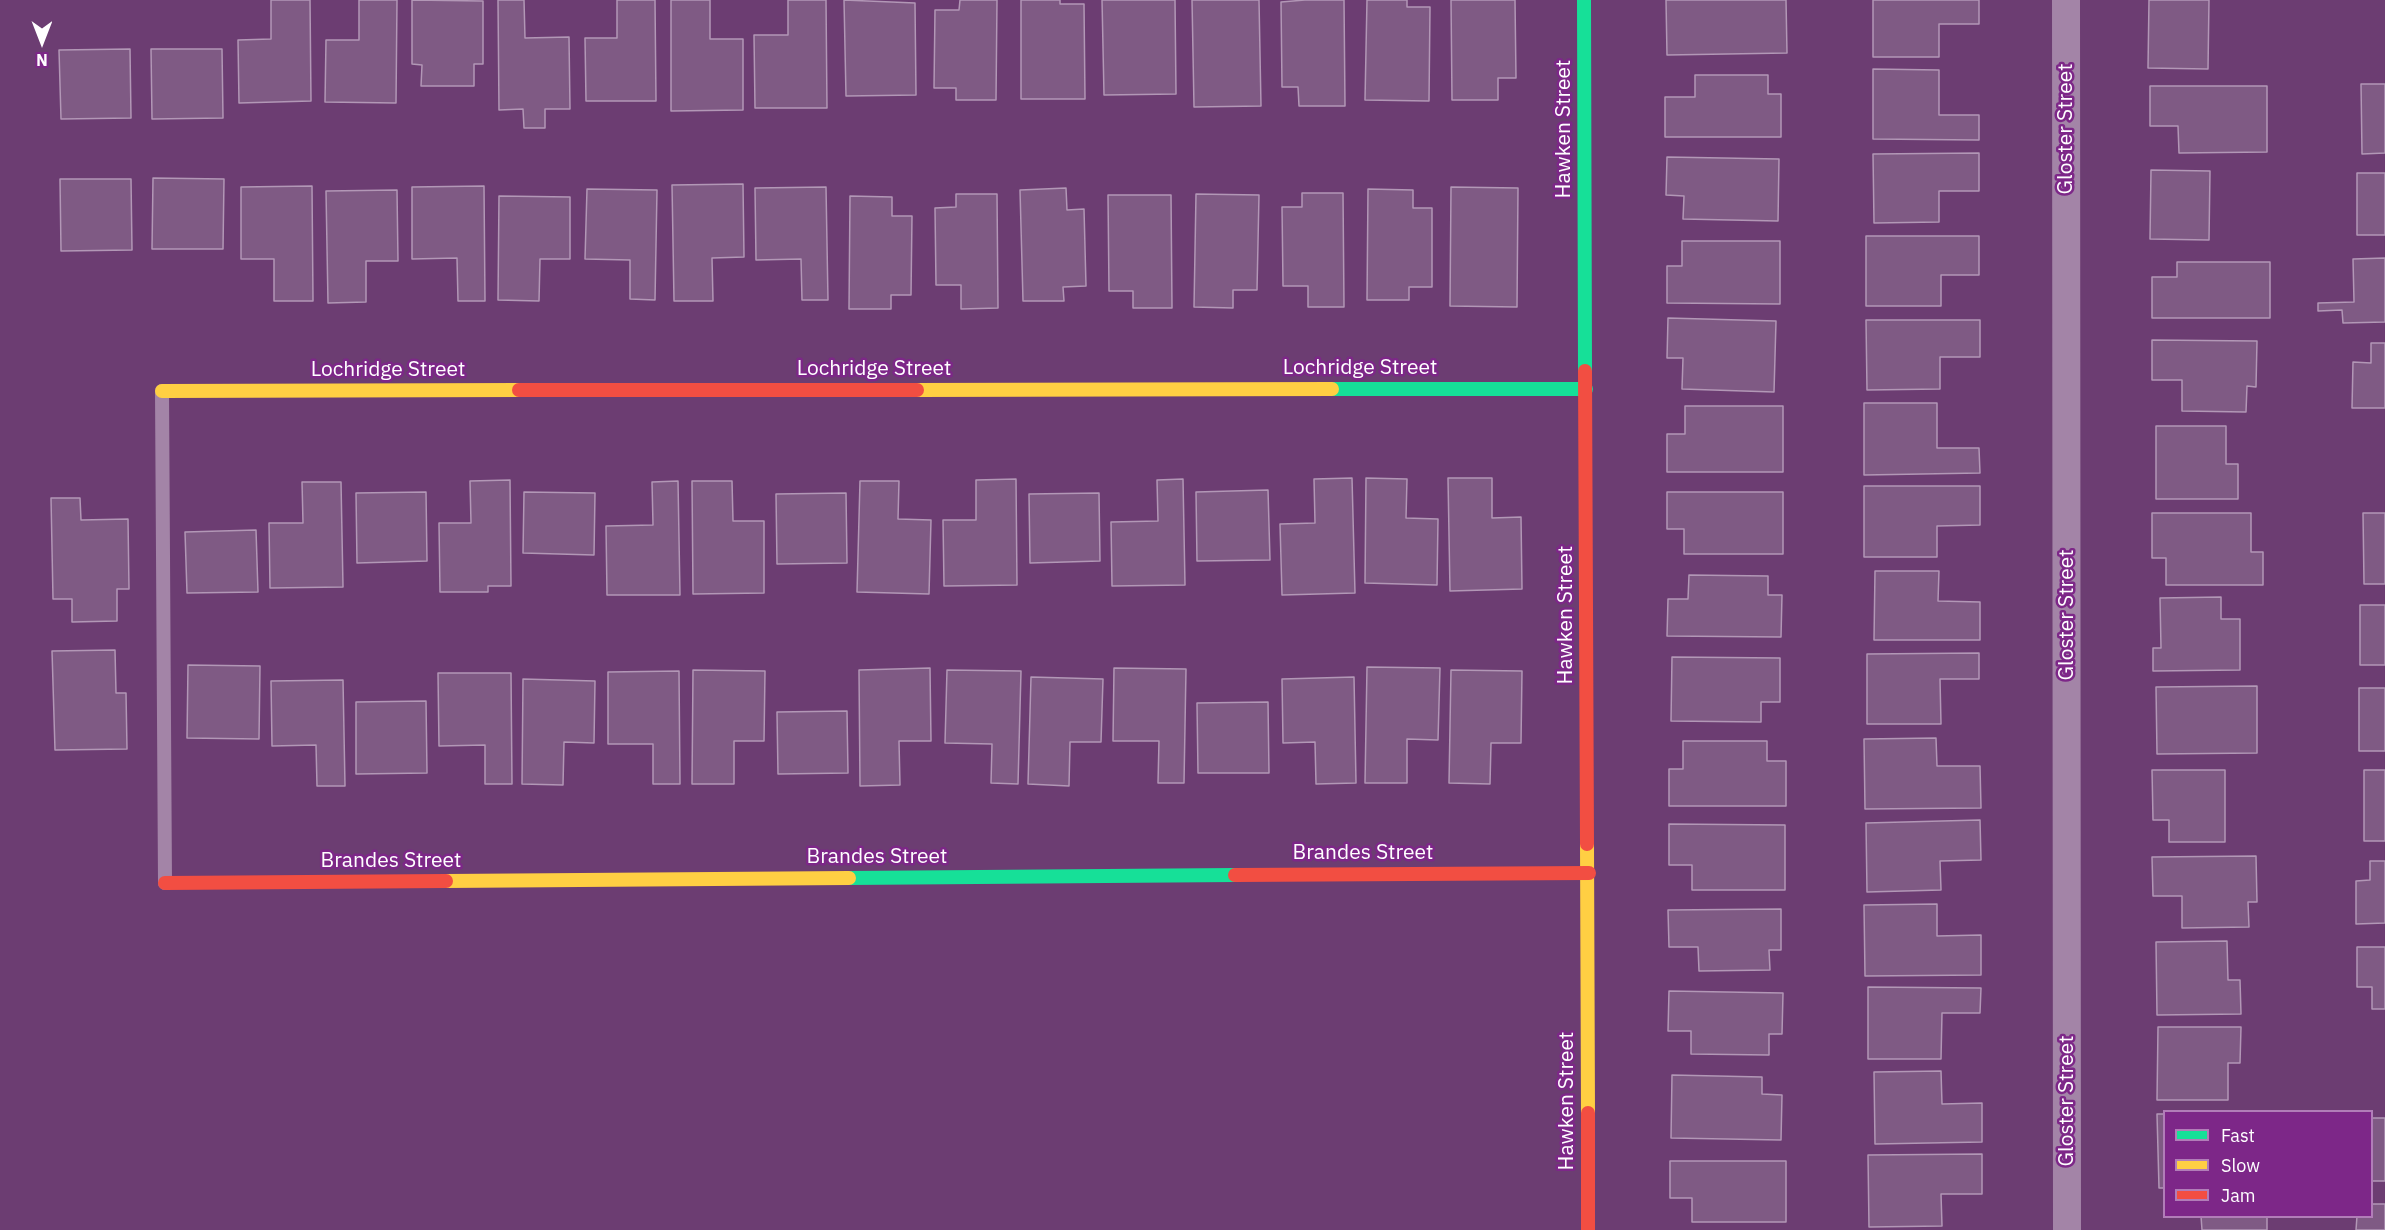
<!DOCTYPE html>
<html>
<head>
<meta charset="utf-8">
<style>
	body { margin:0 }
	#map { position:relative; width:2385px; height:1230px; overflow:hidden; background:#6c3d72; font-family:"IBM Plex Sans",sans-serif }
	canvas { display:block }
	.legend { position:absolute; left:2163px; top:1110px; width:210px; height:108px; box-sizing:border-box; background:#7d2788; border:2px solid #b17db8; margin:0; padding:8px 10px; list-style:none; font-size:18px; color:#fff }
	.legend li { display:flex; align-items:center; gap:12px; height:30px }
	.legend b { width:30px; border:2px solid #b17db8 }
	.north { position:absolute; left:12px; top:12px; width:60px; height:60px; -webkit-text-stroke:4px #7d2788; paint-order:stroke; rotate:180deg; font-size:16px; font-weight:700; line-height:24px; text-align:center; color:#fff }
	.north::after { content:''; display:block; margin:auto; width:21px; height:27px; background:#fff; clip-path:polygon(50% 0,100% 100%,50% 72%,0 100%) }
</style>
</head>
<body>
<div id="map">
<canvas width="2385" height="1230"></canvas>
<ul class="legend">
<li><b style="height:8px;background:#16e098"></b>Fast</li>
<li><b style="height:8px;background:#ffcf43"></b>Slow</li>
<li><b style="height:8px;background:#f24e42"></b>Jam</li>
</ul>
<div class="north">N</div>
</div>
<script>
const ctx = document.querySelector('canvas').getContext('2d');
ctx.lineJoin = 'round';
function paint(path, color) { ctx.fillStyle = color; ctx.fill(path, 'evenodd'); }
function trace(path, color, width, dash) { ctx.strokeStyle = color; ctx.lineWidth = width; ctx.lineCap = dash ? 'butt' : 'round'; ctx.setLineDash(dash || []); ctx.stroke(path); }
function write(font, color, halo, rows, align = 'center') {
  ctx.font = font + ' "IBM Plex Sans",sans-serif'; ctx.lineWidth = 5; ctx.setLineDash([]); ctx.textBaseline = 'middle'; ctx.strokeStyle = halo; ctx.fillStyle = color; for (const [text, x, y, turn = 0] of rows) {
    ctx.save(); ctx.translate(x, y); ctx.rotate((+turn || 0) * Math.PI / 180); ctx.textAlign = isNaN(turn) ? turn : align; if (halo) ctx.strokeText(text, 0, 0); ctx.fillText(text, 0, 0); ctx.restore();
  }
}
const building = new Path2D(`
	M271,0H310L311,101L239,103L238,40L271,39Z
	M359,0H397L396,103L325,102L326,40H359Z
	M412,0L483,1V64H474V86H421L422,65L412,64Z
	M498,0H524L525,38L569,37L570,109H545V128H524L523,109L499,110Z
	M617,0H655L656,101H586L585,38H617Z
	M671,0H710V39H743V110L671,111Z
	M788,0H826L827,108H755L754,35H788Z
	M844,0L915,3L916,95L846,96Z
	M960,0H997L996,100H956V88H934L935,10H959Z
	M1021,0H1060V4H1084L1085,99H1021Z
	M1102,0H1175L1176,94L1104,95Z
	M1192,0H1259L1261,106L1194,107Z
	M1305,0H1344L1345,106H1299L1298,87H1282L1281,2Z
	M1367,0H1407V7H1430L1429,101L1365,100Z
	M1451,0H1515L1516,78H1498V100H1452Z
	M1666,0H1786L1787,53L1667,55Z
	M1873,0H1979V24H1939V57H1873Z
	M2149,0H2209L2208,69L2148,68Z
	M130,49L131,118L61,119L59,50Z
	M151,49H222L223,118L152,119Z
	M1873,69L1939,70V115H1979V140L1873,139Z
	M1695,75H1768V94H1781V137H1665V97H1695Z
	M2361,84H2385V153L2362,154Z
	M2150,86H2267V152L2179,153L2178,126H2150Z
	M1979,153V191H1939V222L1874,223L1873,154Z
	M1667,157L1779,159L1778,221L1683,219L1684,196L1666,195Z
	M2151,170L2210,171L2209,240L2150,239Z
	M2357,173H2385V235H2357Z
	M153,178L224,179L223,249H152Z
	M60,179H131L132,250L61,251Z
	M743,184L744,257L712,258L713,301H674L672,185Z
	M312,186L313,301H274V259H241V187Z
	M484,186L485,301H458L457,258L412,259V187Z
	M826,187L828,300H802L801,259L756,260L755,188Z
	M1451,187L1518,188L1517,307L1450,306Z
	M1066,188L1067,210L1084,209L1086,286L1063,287L1064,301H1023L1020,190Z
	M587,189L657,190L655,300L630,299V260L585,259Z
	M1368,189L1413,190V208H1432V287H1409V300H1367Z
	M397,190L398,261H366V302L328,303L326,191Z
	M1302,193H1343L1344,307H1308V286H1283L1282,207H1302Z
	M956,194H997L998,308L961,309V285H936L935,208L956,207Z
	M1196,194L1259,195L1257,290H1233V308L1194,307Z
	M1108,195H1171L1172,308H1133V291H1109Z
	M499,196L570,197V259H540L539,301L498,300Z
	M850,196L892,197V216H912L911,295H891V309H849Z
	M1866,236H1979V275H1941V306H1866Z
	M1682,241H1780V304L1667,303V266H1682Z
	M2385,258V322L2343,323L2342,310L2318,311V303L2354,302L2353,259Z
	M2177,262H2270V318H2152V277H2177Z
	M1668,318L1776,321L1774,392L1682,389L1683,358H1667Z
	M1866,320H1980V357H1940V389L1867,390Z
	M2152,340L2257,341L2256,387L2247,386L2246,412L2182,411V380H2152Z
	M2371,343H2385V408H2352L2353,362L2371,363Z
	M1864,403H1937V448H1979L1980,473L1864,475Z
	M1685,406H1783V472H1667V434H1685Z
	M2156,426H2226V464H2238V499H2156Z
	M1352,478L1355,593L1282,595L1280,524L1315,523L1314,479Z
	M1366,478L1407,479L1406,518L1438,519L1437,585L1365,583Z
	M1448,478H1492V518L1521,517L1522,589L1450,591Z
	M1016,479L1017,585L944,586L943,520H976V480Z
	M1183,479L1185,585L1112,586L1111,522L1158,521L1157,480Z
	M510,480L511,586H488V592H440L439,523H471L470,481Z
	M678,481L680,595H607L606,526L653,525L652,482Z
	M692,481H732L733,521H764V593L693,594Z
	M860,481H899L898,519L931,520L929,594L857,592Z
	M302,482H341L343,587L270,588L269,523H303Z
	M1864,486H1980V525L1937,526V557H1864Z
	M1268,490L1270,560L1197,561L1196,492Z
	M426,492L427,561L357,563L356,493Z
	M524,492L595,493L594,555L523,553Z
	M1667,492H1783V554H1684V529H1667Z
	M846,493L847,563L777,564L776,494Z
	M1099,493L1100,561L1030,563L1029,494Z
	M51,498H80L81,520L128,519L129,589H117V621L72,622V599H53Z
	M2152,513H2251V552H2263V585H2166V558H2152Z
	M2363,513H2385V584H2364Z
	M256,530L258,592L187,593L185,532Z
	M1875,571H1939L1938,601L1980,602V640H1874Z
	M1689,575L1768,576V595H1782L1781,637L1667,636L1668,599H1688Z
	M2221,597V619H2240V670L2153,671V648H2161L2160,598Z
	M2360,605H2385V665H2360Z
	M115,650L116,693H126L127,749L55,750L52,651Z
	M1979,653V679H1940L1941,724H1867V654Z
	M1672,657L1780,658V702H1761V722L1671,721Z
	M188,665L260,666L259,739L187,738Z
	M1367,667L1440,668L1438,740L1407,739V783H1365Z
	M930,668L931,741H899L900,785L860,786L859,670Z
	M1114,668L1186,669L1184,783H1158L1159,741H1113Z
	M693,670L765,671L764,741H734V784H692Z
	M947,670L1021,671L1018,784L991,783L992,744L945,743Z
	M1451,670L1522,671L1521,743H1491L1490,784L1449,783Z
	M679,671L680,784H653V744H608V672Z
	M438,673H511L512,784H485V745L439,746Z
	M1031,677L1103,679L1101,742H1070L1069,786L1028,784Z
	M1354,677L1356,783L1316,784L1315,742L1283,743L1282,679Z
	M523,679L595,681L594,743L564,742L563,785L522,784Z
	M343,680L345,786H317L316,745L272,746L271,681Z
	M2257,686V753L2157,754L2156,687Z
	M2359,688H2385V751H2359Z
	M426,701L427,773L356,774V702Z
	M1268,702L1269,773H1198L1197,703Z
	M847,711L848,773L778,774L777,712Z
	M1936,738L1937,766H1980L1981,808L1865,809L1864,739Z
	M1683,741H1767V761H1786V806H1669V769H1683Z
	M2152,770H2225V842H2169V820H2153Z
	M2364,770H2385V841H2364Z
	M1980,820L1981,860L1940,861L1941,890L1867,892L1866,823Z
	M1669,824L1785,825V890H1692V865H1669Z
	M2256,856L2257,902H2248L2249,927L2182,928V896H2153L2152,857Z
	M2370,861H2385V923L2356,924V881L2370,880Z
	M1937,904V936L1981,935V975L1865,976L1864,905Z
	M1781,909V950H1769L1770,970L1699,971L1698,947H1669L1668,910Z
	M2227,941L2228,980H2240L2241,1014L2157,1015L2156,942Z
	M2357,947H2385V1009H2372V987H2357Z
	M1868,987L1981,988L1980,1013H1942L1941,1059H1868Z
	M1669,991L1783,993L1782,1034H1769V1055L1691,1054V1031H1668Z
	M2158,1027H2241L2240,1063H2228V1100H2157Z
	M1941,1071L1942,1104L1982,1103V1142L1875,1144L1874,1072Z
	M1672,1075L1762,1077V1094L1782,1095L1781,1140L1671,1138Z
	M2157,1114H2164V1188H2159Z
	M2372,1118H2385V1181H2372Z
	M1982,1154V1194H1941L1942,1226L1869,1227L1868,1155Z
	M1670,1161H1786V1222H1692V1198H1670Z
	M2372,1204H2385V1230H2356L2357,1216H2372Z
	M2201,1216H2267V1230H2202Z`);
paint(building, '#7f5a84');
trace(building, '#b297b6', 1.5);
trace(new Path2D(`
	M162,391L165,883`), '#a384a7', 14);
trace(new Path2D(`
	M2066,0L2067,1230`), '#a384a7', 28);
trace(new Path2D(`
	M1584,0L1585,371
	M1332,389H1586
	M849,878L1235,875`), '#16e098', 14);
trace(new Path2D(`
	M917,390L1332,389
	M162,391L519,390
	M1587,844L1588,1113
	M446,881L849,878`), '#ffcf43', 14);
trace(new Path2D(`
	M1585,371L1587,844
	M519,390H917
	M1235,875L1589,873
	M165,883L446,881
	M1588,1113V1230`), '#f24e42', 14);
write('21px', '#fff', '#7d2788', [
	["Hawken Street",1564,129,-90],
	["Gloster Street",2066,129,-90],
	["Lochridge Street",1360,368],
	["Lochridge Street",874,369],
	["Lochridge Street",388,370],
	["Hawken Street",1566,615,-90],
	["Gloster Street",2067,615,-90],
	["Brandes Street",1363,853],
	["Brandes Street",877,857],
	["Brandes Street",391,861],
	["Hawken Street",1567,1101,-90],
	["Gloster Street",2067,1101,-90]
]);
</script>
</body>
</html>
